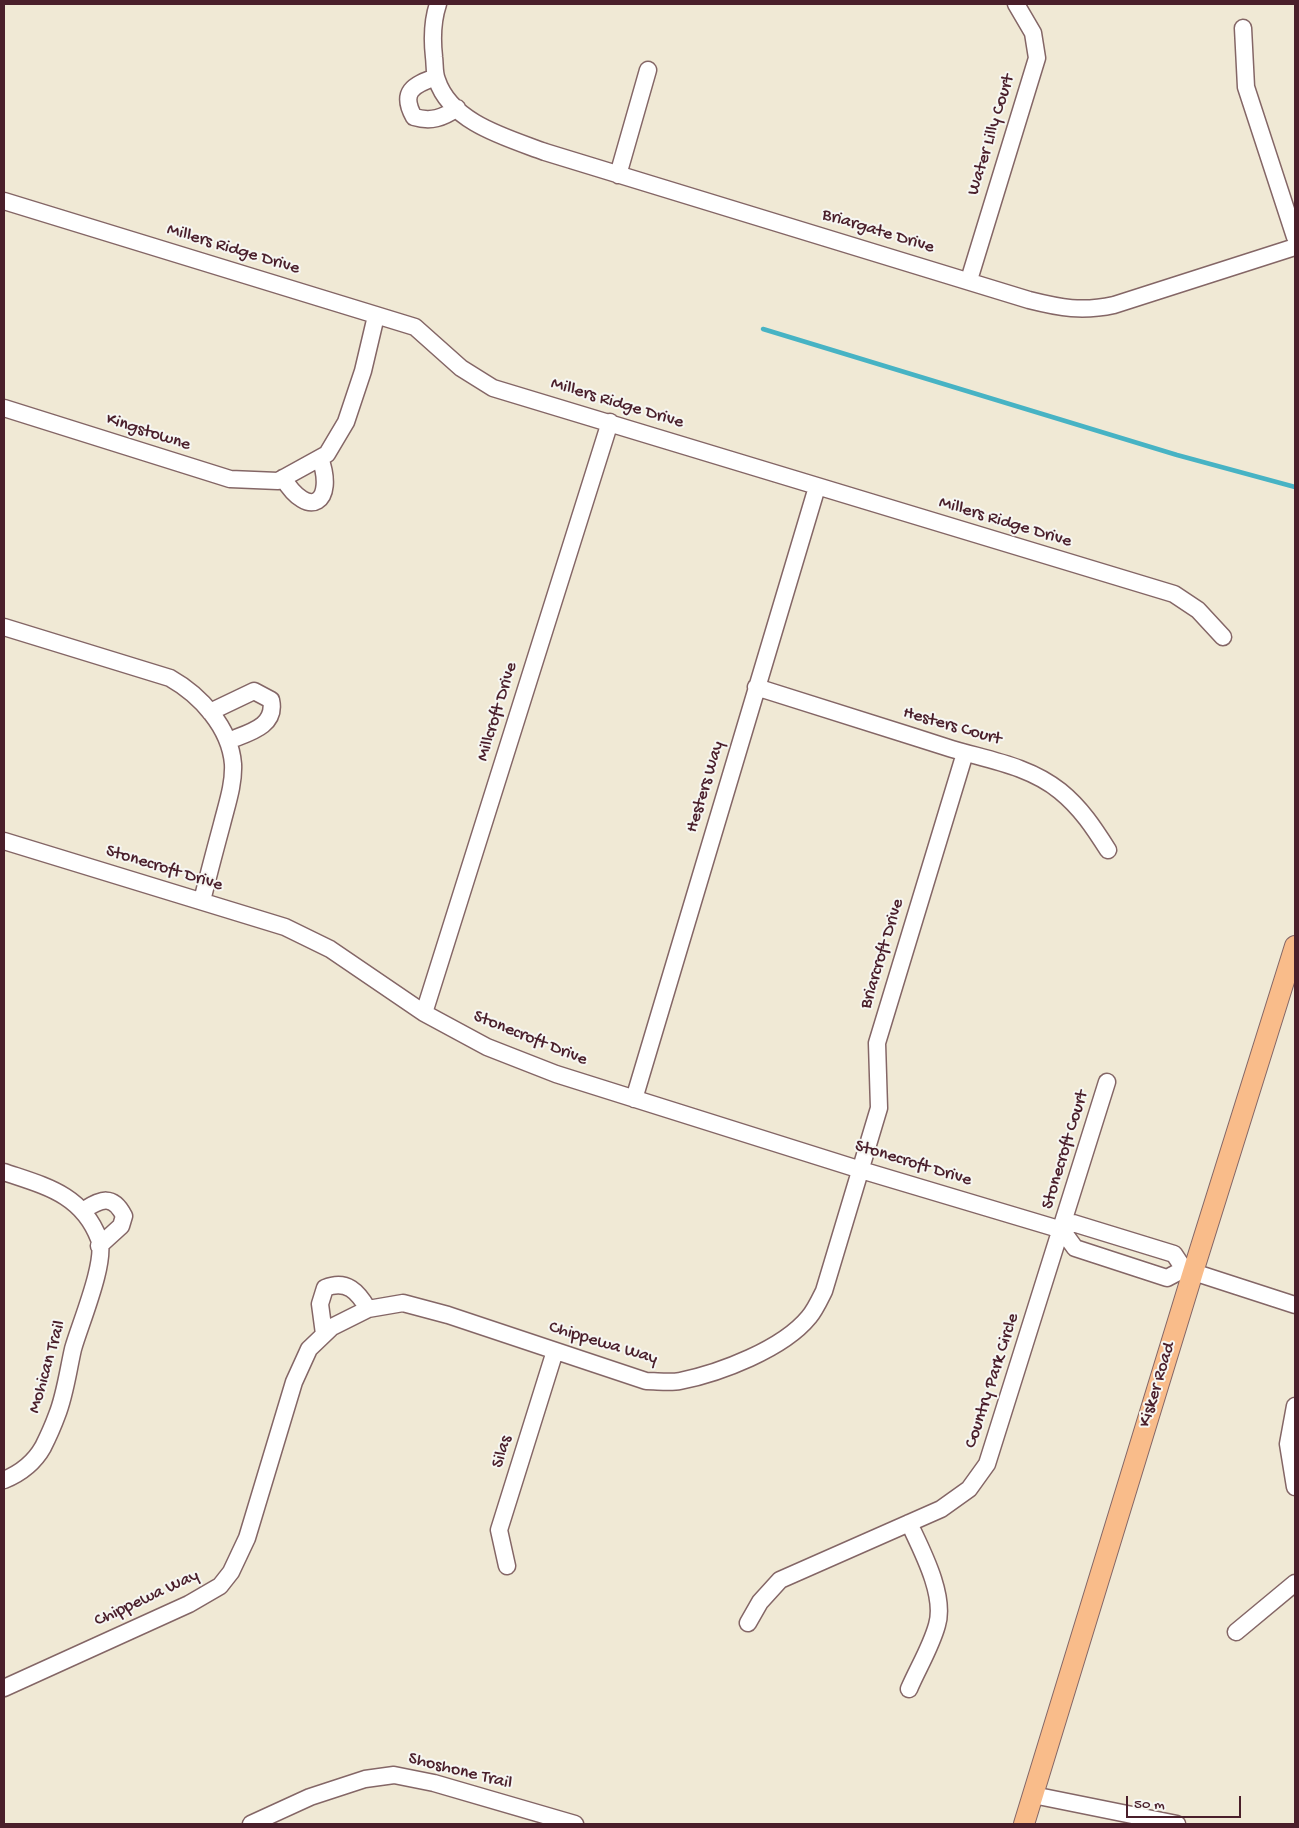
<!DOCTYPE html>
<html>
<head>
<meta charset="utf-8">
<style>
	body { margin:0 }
	#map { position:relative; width:1299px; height:1828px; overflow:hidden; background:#f0e9d5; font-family:"Gochi Hand",sans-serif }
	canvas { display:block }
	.frame { position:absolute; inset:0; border:5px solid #4a1f2b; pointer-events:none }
	.scale { position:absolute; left:1126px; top:1796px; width:115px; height:22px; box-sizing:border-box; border:2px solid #4a1f2b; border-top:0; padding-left:6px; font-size:15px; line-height:18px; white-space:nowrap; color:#4a1f2b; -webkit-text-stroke:4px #f6f6f2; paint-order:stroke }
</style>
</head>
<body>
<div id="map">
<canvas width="1299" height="1828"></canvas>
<div class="frame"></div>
<div class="scale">50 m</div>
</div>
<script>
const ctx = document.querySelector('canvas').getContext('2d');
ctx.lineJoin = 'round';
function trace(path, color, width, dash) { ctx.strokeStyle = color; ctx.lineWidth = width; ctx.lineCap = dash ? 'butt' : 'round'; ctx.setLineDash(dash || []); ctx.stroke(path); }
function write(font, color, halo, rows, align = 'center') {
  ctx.font = font + ' "Gochi Hand",sans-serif'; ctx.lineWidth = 4; ctx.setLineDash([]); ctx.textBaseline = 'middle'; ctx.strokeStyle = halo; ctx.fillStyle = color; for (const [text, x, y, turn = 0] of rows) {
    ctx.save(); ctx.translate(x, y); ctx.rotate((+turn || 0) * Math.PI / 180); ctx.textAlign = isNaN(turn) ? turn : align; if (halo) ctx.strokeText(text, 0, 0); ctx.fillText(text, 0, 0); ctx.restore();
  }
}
trace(new Path2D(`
	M763,329L1177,455L1295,487`), '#47b3c4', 4.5);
const minor = new Path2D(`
	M438,4C432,22 432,39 434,57C435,64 434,73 437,80C451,123 508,138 545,152L1029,300C1061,308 1082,312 1114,305L1295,247
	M1243,28L1246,87L1295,237
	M436,77C413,85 400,92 414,117C431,122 443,118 457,108
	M618,175L648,70
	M4,201L415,327L461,368L493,388L1174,594L1198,610L1223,637
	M969,280L1037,58L1033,33L1016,4
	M4,408L230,479L278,481L327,454L346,422L363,371L376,316
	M283,478C309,521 336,502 320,458
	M4,627L170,678C200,695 230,727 233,764C234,784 227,804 222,824C215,850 208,876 202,901
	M756,687C822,708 887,728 952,749C989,760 1029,766 1060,791C1081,808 1094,828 1108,850
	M210,712L254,691L271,700C277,727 247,733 228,741
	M4,841L285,927L330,949L424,1013L487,1047L556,1074L861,1170L1062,1230L1073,1223L1174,1254L1184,1269L1295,1305
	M424,1013L610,422
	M634,1099L817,487
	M4,1172C45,1186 82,1194 99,1239C107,1261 80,1324 73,1349C68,1371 65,1395 57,1415C53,1426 48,1437 43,1447C34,1463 21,1473 4,1480
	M84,1210C101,1199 113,1194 124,1216L121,1226L99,1246
	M1062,1230L1075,1248L1167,1278L1184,1269
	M324,1334L320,1304L325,1288C347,1279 358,1292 368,1309
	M1295,1406L1288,1444L1295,1487
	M909,1523C921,1549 946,1595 937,1625C931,1647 918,1668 909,1689
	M507,1566L499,1530L555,1351
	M748,1623L760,1602L780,1580L941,1509L969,1489L987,1464L1107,1082
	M1236,1632L1295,1583
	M4,1688L189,1604L220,1586L231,1572L247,1538L294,1382L309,1349L332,1327L368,1309L403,1303L448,1315L646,1381C657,1381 670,1383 680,1381C720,1373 783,1349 809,1317C815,1310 820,1299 824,1291L879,1108L877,1043L965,753
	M1033,1795L1177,1824
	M251,1824L310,1797L365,1779L394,1775L434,1783L575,1824`);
const major = new Path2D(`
	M1024,1824L1193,1272L1295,946`);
trace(minor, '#846666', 19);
trace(major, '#846666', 22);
trace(minor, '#fff', 16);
trace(major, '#f9bc8a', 20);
write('18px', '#4a1f2b', '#f6f6f2', [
	["Water Lilly Court",992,135,-73],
	["Briargate Drive",878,232,17],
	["Millers Ridge Drive",233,250,17],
	["Millers Ridge Drive",617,404,17],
	["Kingstowne",148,433,18],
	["Millers Ridge Drive",1005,523,17],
	["Millcroft Drive",498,712,-73],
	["Hesters Court",952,727,16],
	["Hesters Way",706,787,-73],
	["Stonecroft Drive",164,869,17],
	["Briarcroft Drive",883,954,-73],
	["Stonecroft Drive",530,1039,22],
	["Stonecroft Court",1066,1150,-73],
	["Stonecroft Drive",913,1164,17],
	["Chippewa Way",603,1344,17],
	["Mohican Trail",48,1367,-74],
	["Country Park Circle",993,1381,-72],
	["Kisker Road",1158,1385,-73],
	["Silas",503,1452,-73],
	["Chippewa Way",147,1599,-25],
	["Shoshone Trail",460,1772,14]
]);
</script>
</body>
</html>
